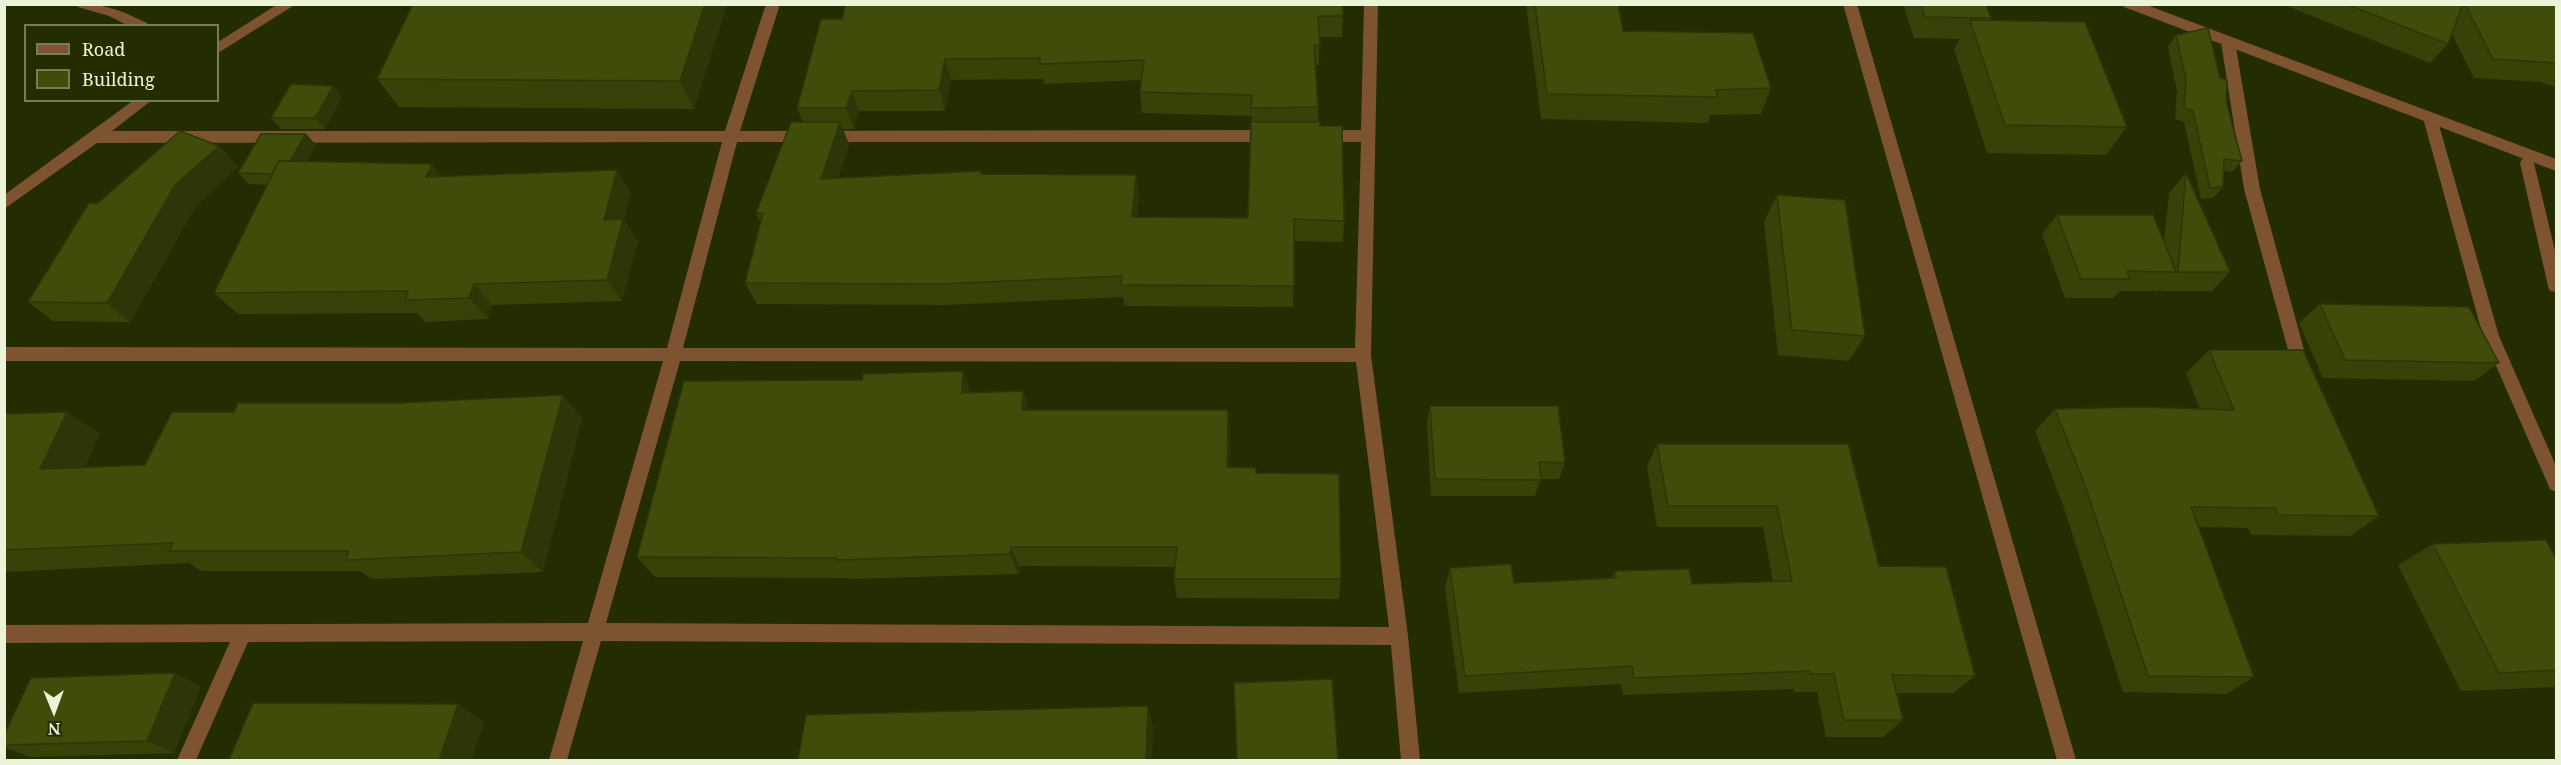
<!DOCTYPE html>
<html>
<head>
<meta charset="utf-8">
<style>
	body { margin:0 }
	#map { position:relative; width:2561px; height:765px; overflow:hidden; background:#242d02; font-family:"Noto Serif",serif }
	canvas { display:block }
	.frame { position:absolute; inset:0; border:6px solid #ebf4d6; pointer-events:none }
	.legend { position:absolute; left:24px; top:24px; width:195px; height:78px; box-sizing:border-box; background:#242d02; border:2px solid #747d57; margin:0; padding:8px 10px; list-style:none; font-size:18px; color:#ebf4d6 }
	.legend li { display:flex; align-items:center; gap:12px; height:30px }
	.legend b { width:30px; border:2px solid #747d57 }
	.north { position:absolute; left:24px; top:681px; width:60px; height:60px; -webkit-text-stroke:4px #242d02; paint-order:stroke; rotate:179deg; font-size:16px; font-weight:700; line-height:24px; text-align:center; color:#ebf4d6 }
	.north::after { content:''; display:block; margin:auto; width:21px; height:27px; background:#ebf4d6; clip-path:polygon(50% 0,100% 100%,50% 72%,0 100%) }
</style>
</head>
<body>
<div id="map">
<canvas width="2561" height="765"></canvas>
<div class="frame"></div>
<ul class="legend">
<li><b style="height:8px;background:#7e532f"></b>Road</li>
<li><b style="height:16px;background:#404d0a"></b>Building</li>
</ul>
<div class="north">N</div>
</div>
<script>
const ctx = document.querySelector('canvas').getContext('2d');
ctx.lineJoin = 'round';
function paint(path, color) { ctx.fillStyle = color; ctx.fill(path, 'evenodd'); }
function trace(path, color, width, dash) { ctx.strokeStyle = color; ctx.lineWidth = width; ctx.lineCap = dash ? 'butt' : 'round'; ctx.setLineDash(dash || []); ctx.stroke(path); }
paint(new Path2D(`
	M2228,37L2235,42L2260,189L2309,368L2307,373L2301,375L2295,373L2293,368L2244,189L2221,42Z
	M2430,113L2435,114L2437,118L2499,336L2556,466V492L2550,489L2483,336L2423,118L2425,114Z
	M2527,157L2532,159L2534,163L2556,255V292L2550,291L2548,286L2520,163L2522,159Z`), '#7e532f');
paint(new Path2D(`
	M76,4C106,4 120,10 147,23L149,26H129L109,16L78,7Z
	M278,4H296L218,53V42Z
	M766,4H780L740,131L1271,130L1276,132L1278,136L1276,140L1271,142H737L683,348H1355L1361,142H1321L1316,140L1314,136L1316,132L1321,130H1361L1364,4H1378L1371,355L1408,636L1420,760H1401L1391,645L601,641L567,760H549L583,641L248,642L196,760H177L230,642L4,643V625L588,623L663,361H4V347L667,348L722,142L97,143L4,209V195L134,100H152L112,131H725ZM680,361L1356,362L1389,627L606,623Z
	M1843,4H1857L2076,760H2057Z`), '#7e532f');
paint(new Path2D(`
	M2122,4H2144L2556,159V171L2124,7Z`), '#7e532f');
paint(new Path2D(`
	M413,4H727L694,109L399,107L377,79Z
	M1526,4H1618L1623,31L1771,88L1761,114L1710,115L1708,123L1541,119Z
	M1903,4H1986L1991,18L1989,21L2127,127L2106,155L1987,153L1954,49L1960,39L1914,38Z
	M2282,4H2556V87L2540,82L2474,78L2452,34L2448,44L2430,63Z
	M1343,16L1342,37H1319V65H1315L1318,107V122L1320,126L1344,221L1343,242L1294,241L1293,307L1125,306L1123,297L946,305L757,304L745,283L761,223L756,213L803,122L797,108L821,19ZM1043,79L1044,84L1141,80L1140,92L1142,113L1252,116L1248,218L1137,217L1139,197L1136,175L982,174L838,179L849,144L843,129H854L859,111H945L951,80Z
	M2176,35L2226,101L2242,161L2232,172L2223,171V187L2213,198L2201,199L2184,122L2175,119L2177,91L2168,47Z
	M342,97L325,129H281L271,118Z
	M306,134L316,145L306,161L441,176L631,193L624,220L638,241L622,301L492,305L488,319L425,322L417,313L238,314L214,293L267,185L249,184L238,173Z
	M219,146L238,167L196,206L130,322L53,321L28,302L98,203Z
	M2186,173L2230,272L2212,291H2160L2161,288L2158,291H2120L2113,298H2065L2042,234L2057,215L2164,243L2169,193Z
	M1777,195L1865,336L1849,361L1778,355L1764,222Z
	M2320,304L2499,363L2474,381L2323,378L2299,323Z
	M2209,350L2379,516L2350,536L2251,535L2248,528L2198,527L2254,677L2226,694L2123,692L2063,505L2035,431L2055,409H2200L2186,373Z
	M963,371L971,393L1023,391L1029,410H1228L1230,433L1229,467L1256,473L1341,579L1339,599L1177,598L1174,579L1175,567L1019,566L1018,574L849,579L848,578L655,577L637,557L862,380Z
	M1430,406L1565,463L1559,479H1541L1535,496H1431L1427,424Z
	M67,412L100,434L84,468L145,465L582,418L543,572L372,579L360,571H201L189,563L4,572V414Z
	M1657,444H1848L1879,566L1975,676L1953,693H1896L1903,720L1883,737H1826L1817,692H1794V689L1623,695L1621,684L1459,693L1445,588L1450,568L1514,583L1612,578L1615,571L1692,584L1773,582L1763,527H1657L1647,467Z
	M2433,544L2556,559V687L2461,691L2398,565Z
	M175,673L201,686L174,753L30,757L4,747V735Z`), '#374209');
paint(new Path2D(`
	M705,4H727L694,109L680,81Z
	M945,59L951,80L945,111L939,90Z
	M333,86L342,97L325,129L315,118Z
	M852,91L859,111L854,129L846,108Z
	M840,122L849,144L831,202L821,179Z
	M306,134L316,145L293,186L283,175Z
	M219,146L238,167L196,206L130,322L107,303L175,185Z
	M432,164L450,187L426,177Z
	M617,170L631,193L624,220L638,241L622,301L607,280L604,220Z
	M1136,175L1139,197L1135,239L1132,217Z
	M474,284L492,305L488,319L469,298Z
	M963,371L972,395L962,393Z
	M1023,391L1030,414L1022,410Z
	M563,395L582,418L543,572L521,552Z
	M1228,410L1230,433L1228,489L1227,467Z
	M67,412L100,434L74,491L40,469Z
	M1011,547L1019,566L1018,574L1010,554Z
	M175,673L201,686L174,753L147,741Z
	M458,704L484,722L472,760H439Z
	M1148,706L1153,726L1152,760H1146Z`), '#2d3607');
const building = new Path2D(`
	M413,4H705L680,81L377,79Z
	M846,4H1343V16H1318L1320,44L1314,45L1318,107L1251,108L1252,95L1140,92L1144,60L1040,64V58L945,59L939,90L852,91L846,108H797L821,19H842Z
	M1535,4H1618L1623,31L1753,33L1771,88L1716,90L1717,97L1547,94Z
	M1921,4H1986L1991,18L1925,17Z
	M2346,4H2463L2448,44Z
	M2465,4H2556V63L2493,59Z
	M1970,20L2085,22L2127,127L2005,125Z
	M2208,28L2220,78L2227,80L2226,101L2242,161L2224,159L2223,187L2210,188L2193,111L2184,108L2186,80L2176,35Z
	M291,84L333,86L315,118H271Z
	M791,122H840L821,179L981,171V174L1136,175L1132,217L1248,218L1251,122H1320V126H1342L1344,221L1294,219V286L1121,285L1122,276L938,284L745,283L763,213H756Z
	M180,131L219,146L175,185L107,303L28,302L89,203H98Z
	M261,134H306L290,161H279L272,174L238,173Z
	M279,161L432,164L426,177L617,170L604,220L623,219L607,280L474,284L469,298L405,300L408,291L214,293Z
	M2186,173L2230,272H2178Z
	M1777,195L1845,200L1865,336L1792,330Z
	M2057,215H2153L2176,272L2127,271L2130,279H2081Z
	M2320,304L2469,307L2499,363L2345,360Z
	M2209,350H2303L2379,516L2278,515L2275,508L2191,507L2254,677L2148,676L2085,485L2055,409L2140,407L2234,410Z
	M963,371L962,393L1023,391L1022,410H1228L1227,467L1256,468V473L1339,474L1341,579H1174L1177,547H1011L1010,554L836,560L837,558L637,557L684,381L862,380L863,374Z
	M563,395L521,552L346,560L349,551H169L173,543L4,550V414L67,412L40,469L145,465L172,412H234L238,403H398Z
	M1430,406H1558L1565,463L1539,462L1541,480L1435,479Z
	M1657,444H1848L1879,566L1946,567L1975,676L1892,675L1903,720H1844L1834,674H1811L1810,671L1634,678L1632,666L1465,676L1450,568L1511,564L1514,583L1616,578L1615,571L1689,569L1692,584L1792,581L1777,506H1668Z
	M2546,540L2556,559V670L2499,673L2433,544Z
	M175,673L147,741L4,745V735L31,678Z
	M1332,679L1338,760H1218H1237L1234,683Z
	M253,703L458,704L439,760H229Z
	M1148,706L1146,760H798L806,715Z`);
paint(building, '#404d0a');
trace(building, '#2d3607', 1.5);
</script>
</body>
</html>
